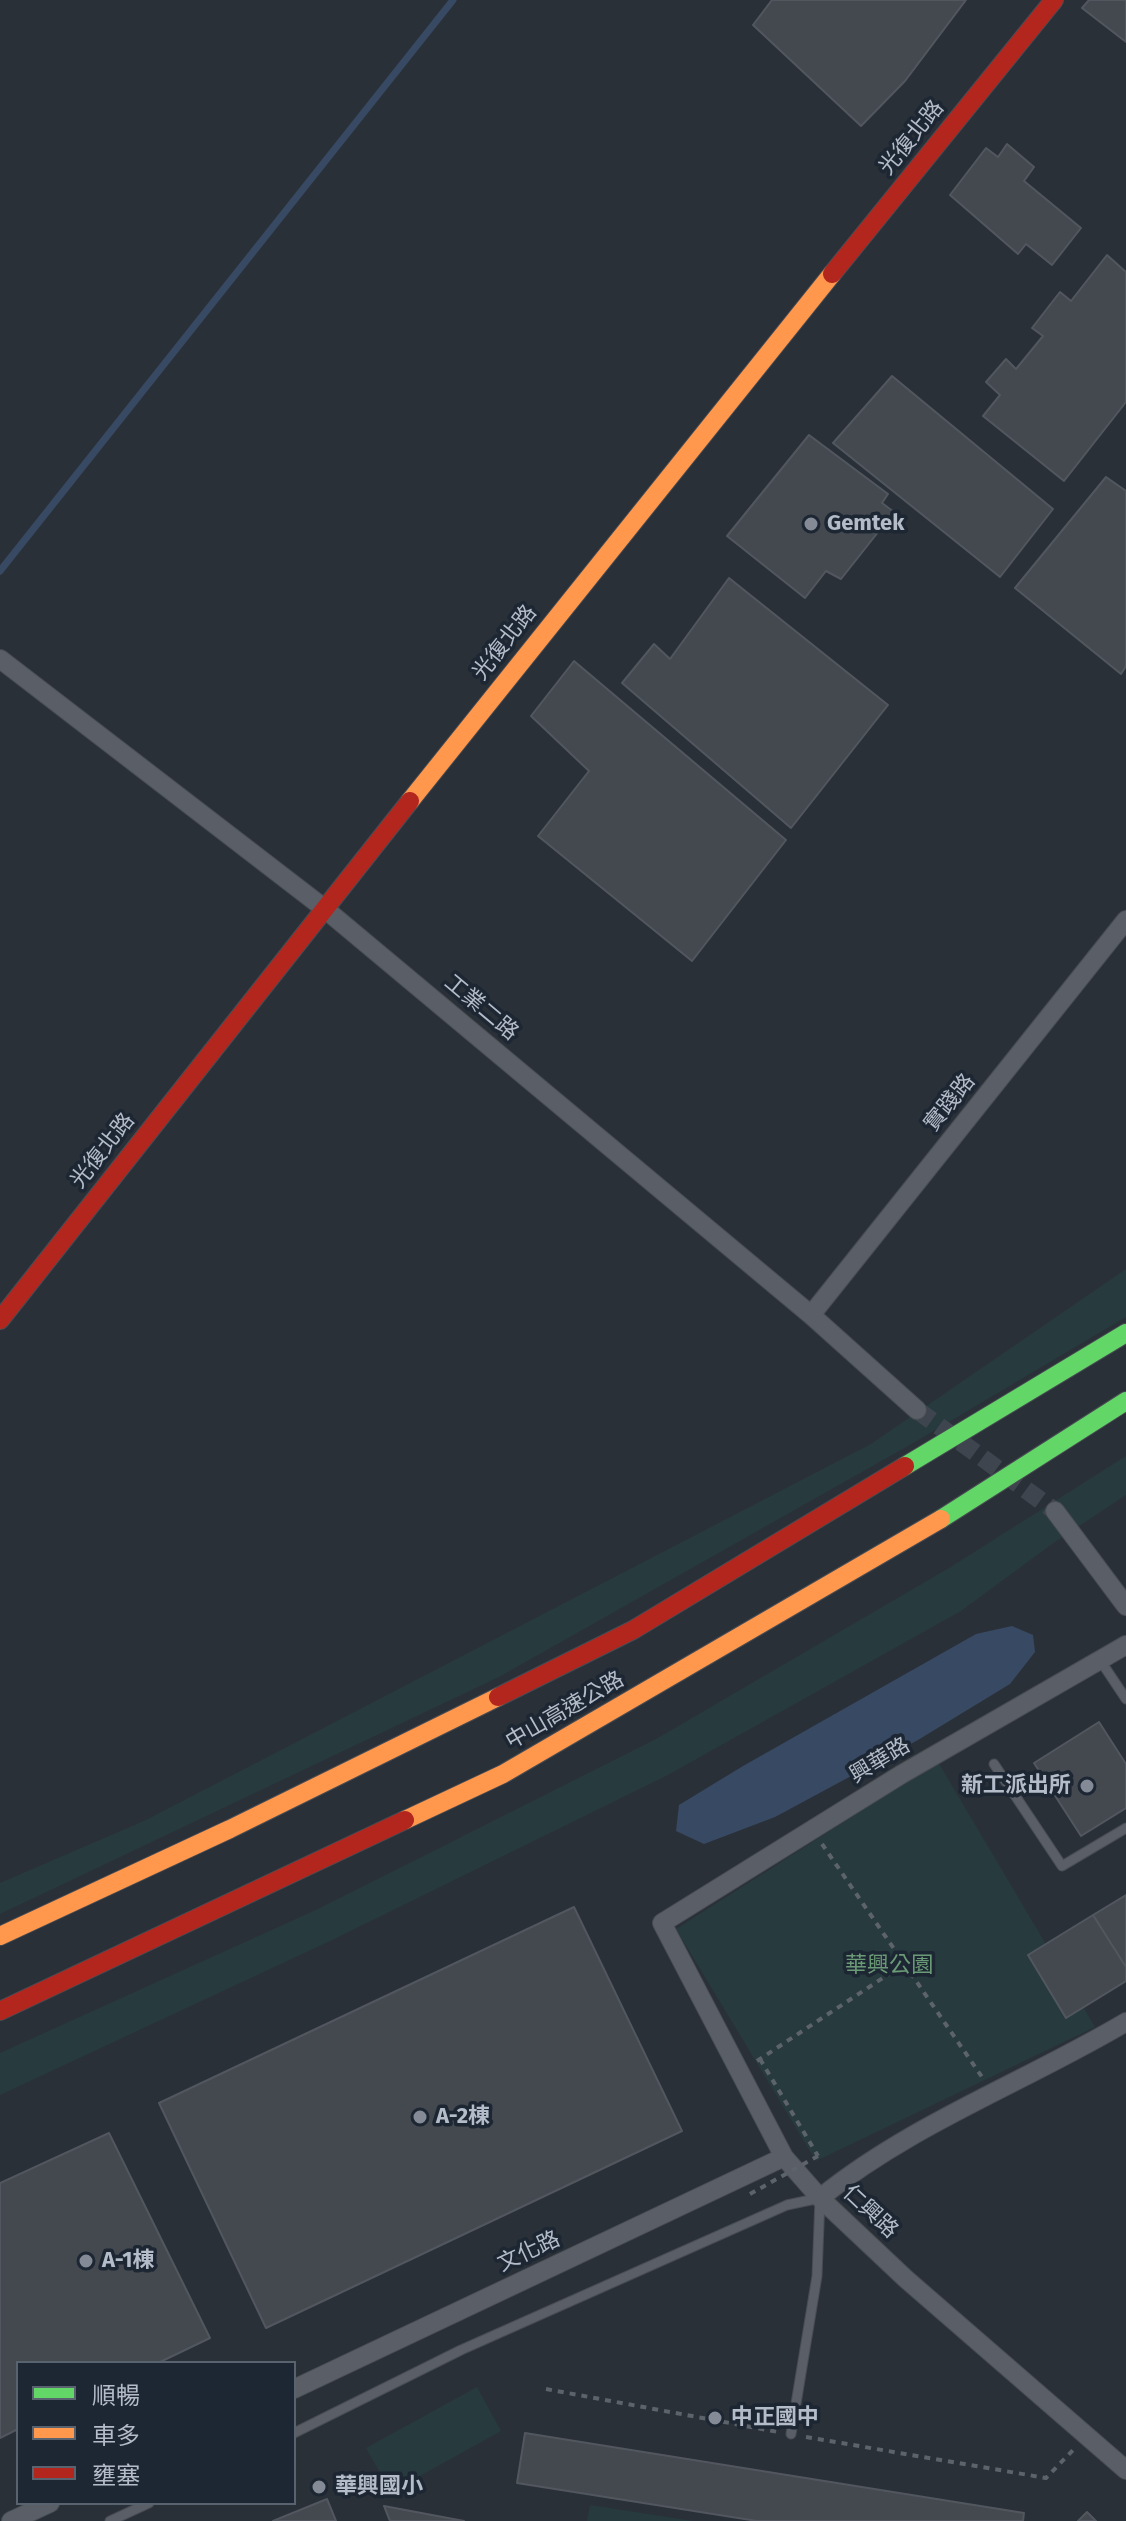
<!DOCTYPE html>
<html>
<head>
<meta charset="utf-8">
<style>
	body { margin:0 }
	#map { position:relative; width:1126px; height:2521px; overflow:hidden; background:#2a3038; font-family:"Fira Sans","Noto Sans TC",sans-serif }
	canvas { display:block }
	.legend { position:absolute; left:16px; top:2361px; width:280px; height:144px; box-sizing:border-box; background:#1d2633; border:2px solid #59626f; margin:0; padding:10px 14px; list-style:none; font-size:24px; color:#b4bcc9 }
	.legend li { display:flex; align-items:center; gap:16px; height:40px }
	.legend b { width:40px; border:2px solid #59626f }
</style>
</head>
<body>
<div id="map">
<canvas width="1126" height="2521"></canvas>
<ul class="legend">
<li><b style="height:10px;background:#63d668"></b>順暢</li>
<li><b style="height:10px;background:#ff974d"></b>車多</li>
<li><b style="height:10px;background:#b3261e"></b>壅塞</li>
</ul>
</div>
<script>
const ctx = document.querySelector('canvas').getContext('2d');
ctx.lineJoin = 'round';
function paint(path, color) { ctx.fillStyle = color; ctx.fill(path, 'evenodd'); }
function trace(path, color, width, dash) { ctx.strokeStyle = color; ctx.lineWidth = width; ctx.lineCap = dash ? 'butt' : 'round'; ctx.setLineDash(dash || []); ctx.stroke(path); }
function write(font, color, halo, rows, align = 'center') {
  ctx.font = font + ' "Fira Sans","Noto Sans TC",sans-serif'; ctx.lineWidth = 7; ctx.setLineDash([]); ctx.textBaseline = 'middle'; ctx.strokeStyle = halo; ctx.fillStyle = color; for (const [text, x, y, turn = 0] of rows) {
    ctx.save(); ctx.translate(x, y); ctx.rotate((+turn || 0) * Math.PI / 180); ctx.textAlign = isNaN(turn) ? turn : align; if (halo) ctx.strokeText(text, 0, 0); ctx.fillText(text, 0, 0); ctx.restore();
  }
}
paint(new Path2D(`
	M1126,1269V1317L915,1442L499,1677L0,1914V1883L146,1820L871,1444Z
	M1126,1456V1495L1052,1544L961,1611L666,1776L328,1942L0,2095V2053L318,1909L656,1739L949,1568Z
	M938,1762L1095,2027L816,2161L676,1929Z
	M477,2387L501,2431L391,2492L366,2448Z
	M590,2505L693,2521H587Z`), '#273a3e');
paint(new Path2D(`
	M1012,1626L1033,1635L1035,1652L1010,1684L918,1740L775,1817L704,1844L676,1831L679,1805L743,1766L976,1634Z`), '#384963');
trace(new Path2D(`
	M0,571L453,0`), '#384963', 7);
const building = new Path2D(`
	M772,0H966L905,81L861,126L753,25Z
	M1089,0H1126V42L1082,8Z
	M1007,144L1034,167L1024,181L1081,228L1052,265L1026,244L1018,254L950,195L986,148L998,157Z
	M1107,255L1126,272V402L1064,481L983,416L1000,395L986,382L1006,359L1016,369L1043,336L1032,328L1060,292L1071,301Z
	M892,376L1053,509L1000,577L833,443Z
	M809,435L888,494L882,503L894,512L841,579L826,571L805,598L727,536Z
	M1106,477L1126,491V666L1121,674L1015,588Z
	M729,578L888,705L791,828L622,683L654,644L670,659Z
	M574,661L786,840L692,961L538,836L589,771L531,716Z
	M1099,1722L1126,1764V1808L1081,1836L1034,1763Z
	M1126,1895V1967L1093,1915Z
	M574,1907L682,2131L266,2328L159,2103Z
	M1093,1915L1126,1967V1981L1066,2018L1028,1955Z
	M109,2133L210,2338L158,2363H18V2429L0,2438V2183Z
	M525,2433L1024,2513L1023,2521H757L517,2483Z
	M327,2499L336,2521H273Z
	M384,2506L464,2521H390Z
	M1087,2512L1096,2521H1078Z`);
paint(building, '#444950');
trace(building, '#52575f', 2);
trace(new Path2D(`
	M917,1410L1055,1511`), '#3f454e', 18, [18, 9]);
const lane = new Path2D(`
	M1100,1660L1126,1699
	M994,1764L1062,1866L1126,1828
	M294,2433L461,2350L787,2205L820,2198L817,2276L791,2434
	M110,2521L149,2503`);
const street = new Path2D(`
	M0,659L325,909L811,1315L917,1410
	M811,1315L1126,920
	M1055,1511L1126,1606
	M1126,1645L902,1774L662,1923L784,2157L820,2198L906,2279L1126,2470
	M820,2198C911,2124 1025,2082 1126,2022
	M294,2389L784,2157
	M11,2521L50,2503`);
const fast = new Path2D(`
	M905,1466L1126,1333
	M941,1519L1126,1401`);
const slow = new Path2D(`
	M410,801L832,274
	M405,1820L503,1774L941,1519
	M0,1936L230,1829L498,1697`);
const jam = new Path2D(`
	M832,274L1054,0
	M0,1320L410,801
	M498,1697L633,1630L905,1466
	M0,2011L405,1820`);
trace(lane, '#484c53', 11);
trace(street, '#484c53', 20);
trace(fast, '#484c53', 20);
trace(slow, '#484c53', 20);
trace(jam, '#484c53', 20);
trace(new Path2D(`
	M822,1844L982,2077
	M760,2059L818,2156
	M757,2061L904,1964
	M546,2389L778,2432
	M806,2437L1046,2478L1074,2449`), '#5d636a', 4, [6, 6]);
trace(lane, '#5a5e66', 9);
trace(street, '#5a5e66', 18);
trace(fast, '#63d668', 18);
trace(slow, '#ff974d', 18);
trace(jam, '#b3261e', 18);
trace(new Path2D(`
	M750,2194L818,2156`), '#5d636a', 4, [6, 6]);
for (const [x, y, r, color] of [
	[811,524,8,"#848b96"],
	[1087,1786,8,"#848b96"],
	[420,2117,8,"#848b96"],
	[86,2261,8,"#848b96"],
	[715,2418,8,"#848b96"],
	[319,2487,8,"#848b96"]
]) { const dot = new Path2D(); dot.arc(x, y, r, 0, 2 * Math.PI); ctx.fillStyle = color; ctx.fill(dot); trace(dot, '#1d2633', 3); }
write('22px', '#b4bcc9', '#1d2633', [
	["光復北路",912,138,-51],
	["光復北路",505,643,-52],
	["工業二路",481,1008,40],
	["實踐路",950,1103,-51],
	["光復北路",103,1151,-52],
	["中山高速公路",565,1711,-30],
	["興華路",880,1761,-31],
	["仁興路",870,2212,43],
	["文化路",529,2252,-25]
]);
write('bold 22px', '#b4bcc9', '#1d2633', [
	["Gemtek",827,524],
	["新工派出所",1071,1786,"right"],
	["A-2棟",436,2117],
	["A-1棟",102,2261],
	["中正國中",731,2418],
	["華興國小",335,2487]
], 'left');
write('22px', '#6b9a76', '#1d2633', [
	["華興公園",889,1966]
]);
</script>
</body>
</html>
